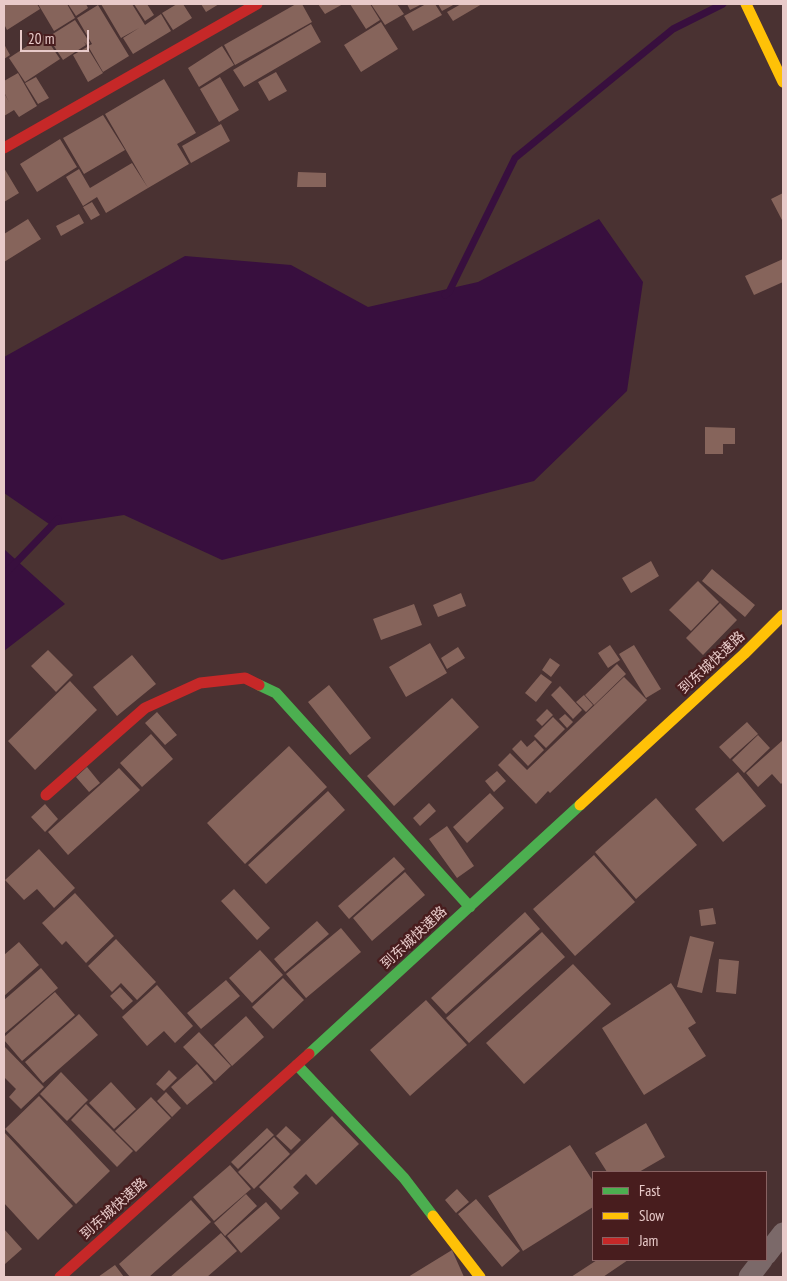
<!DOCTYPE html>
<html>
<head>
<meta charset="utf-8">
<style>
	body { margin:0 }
	#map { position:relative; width:787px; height:1281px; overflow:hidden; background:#4a3232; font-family:"PT Sans Narrow",sans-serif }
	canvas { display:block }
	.frame { position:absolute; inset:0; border:5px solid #e8cac9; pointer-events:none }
	.legend { position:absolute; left:592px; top:1171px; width:175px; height:90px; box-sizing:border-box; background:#481d1e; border:1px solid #886262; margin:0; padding:6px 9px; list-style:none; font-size:15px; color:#e8cac9 }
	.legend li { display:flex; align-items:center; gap:10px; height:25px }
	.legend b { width:25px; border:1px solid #886262 }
	.scale { position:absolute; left:20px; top:30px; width:69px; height:22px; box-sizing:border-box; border:2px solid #e8cac9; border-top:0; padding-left:6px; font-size:15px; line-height:18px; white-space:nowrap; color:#e8cac9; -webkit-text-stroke:4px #481d1e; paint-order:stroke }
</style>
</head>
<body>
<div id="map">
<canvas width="787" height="1281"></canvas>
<div class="frame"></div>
<ul class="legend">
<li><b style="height:6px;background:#4caf50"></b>Fast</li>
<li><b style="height:6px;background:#ffc107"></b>Slow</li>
<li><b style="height:6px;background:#c62828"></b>Jam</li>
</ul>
<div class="scale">20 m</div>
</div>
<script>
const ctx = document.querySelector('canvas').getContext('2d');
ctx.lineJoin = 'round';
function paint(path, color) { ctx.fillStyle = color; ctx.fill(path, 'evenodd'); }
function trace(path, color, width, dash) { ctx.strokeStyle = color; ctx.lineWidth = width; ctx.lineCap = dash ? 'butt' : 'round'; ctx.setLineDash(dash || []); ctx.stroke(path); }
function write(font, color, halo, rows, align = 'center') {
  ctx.font = font + ' "PT Sans Narrow","Noto Sans SC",sans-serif'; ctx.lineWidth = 5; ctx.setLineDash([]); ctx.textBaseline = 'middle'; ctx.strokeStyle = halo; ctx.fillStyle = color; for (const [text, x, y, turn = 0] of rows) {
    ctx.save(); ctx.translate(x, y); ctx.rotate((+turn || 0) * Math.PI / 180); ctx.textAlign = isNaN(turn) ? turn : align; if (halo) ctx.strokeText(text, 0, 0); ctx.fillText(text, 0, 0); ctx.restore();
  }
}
paint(new Path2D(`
	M599,219L643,282L627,391L534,481L222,560L124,515L52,526L4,493V357L185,256L291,265L368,307L478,282Z
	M4,549L65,604L4,651Z`), '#380f3e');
trace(new Path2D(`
	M445,295L449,292L515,158L673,29L723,4
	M4,575L58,519`), '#380f3e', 7);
paint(new Path2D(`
	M4,4H37L40,9L7,30L4,24Z
	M38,4H67L75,18L54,31Z
	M68,4H86L88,8L76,16Z
	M101,4H132L145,25L161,14L171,31L133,54L123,38L139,28L121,38Z
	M134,4H147L154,15L145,21Z
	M177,4H183L192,18L173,30L162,13Z
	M201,4H219L206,12Z
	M296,4H302L312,22L235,65L224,45Z
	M318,4H343L325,14Z
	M350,4H370L380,20L366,29Z
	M371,4H397L404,14L385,25Z
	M407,4H422L410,10Z
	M426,4H435L442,15L413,31L404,16Z
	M438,4H455L442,11Z
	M461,4H482L453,21L447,12Z
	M98,5L129,56L103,72L88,46L92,44L77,18Z
	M75,20L90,43L87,45L84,42L86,45L63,60L48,37Z
	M381,22L398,49L361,72L344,45Z
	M311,24L321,42L244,87L233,70Z
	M44,35L60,59L25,82L9,58Z
	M4,44L10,55L4,59Z
	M222,46L234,65L199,87L188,68Z
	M87,47L103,73L88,82L73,55Z
	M276,72L287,91L269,101L258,82Z
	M18,73L37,106L19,117L14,110L4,116V93L9,102L4,92V81Z
	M36,77L49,98L38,104L25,83Z
	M220,77L239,110L219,122L200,89Z
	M164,79L196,133L177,144L189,164L148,188L105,114Z
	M103,115L125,150L84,174L63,138Z
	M221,124L230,141L191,163L182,146Z
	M60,139L77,167L37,192L20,164Z
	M132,163L148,188L106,213L97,197L83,206L66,177L79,169L90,188Z
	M4,168L19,193L4,202Z
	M298,172L326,173V187H297Z
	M783,193V222L771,199Z
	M92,202L100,215L91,220L83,207Z
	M79,214L84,223L61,236L56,226Z
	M28,219L41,239L4,262V234Z
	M783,259V282L754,295L745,276Z
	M705,427L735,428V444H723V454H705Z
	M651,561L659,576L631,593L622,578Z
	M712,569L755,605L745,617L702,581Z
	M698,581L719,602L691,631L669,610Z
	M461,593L466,606L438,617L433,605Z
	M720,603L737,620L703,655L686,638Z
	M414,604L422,625L381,640L373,619Z
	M430,643L447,673L406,697L389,667Z
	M610,645L620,660L608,668L598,653Z
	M634,645L661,689L646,698L619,654Z
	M458,647L465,658L447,669L441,658Z
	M48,650L73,675L56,692L31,666Z
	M132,655L156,684L117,716L93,687Z
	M550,658L560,665L551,677L542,670Z
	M617,664L626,674L594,705L585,695Z
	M541,674L552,682L536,702L525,693Z
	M624,677L647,700L550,793L548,791L536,804L498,765L510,753L527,770Z
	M70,681L97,710L35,770L8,741Z
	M329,685L371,738L350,755L308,702Z
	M560,686L582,710L573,719L551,695Z
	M584,695L593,705L586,712L576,702Z
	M452,698L479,727L394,806L367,776Z
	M547,709L553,715L542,726L536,720Z
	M157,712L177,735L165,745L145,723Z
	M565,714L573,722L567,728L559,719Z
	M553,717L565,729L546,748L534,736Z
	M747,722L758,734L730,759L719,747Z
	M151,734L173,759L142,787L120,763Z
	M758,735L770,748L744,773L732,760Z
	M521,740L527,747L535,740L544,750L528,766L512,749Z
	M783,740V782L781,784L772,774L758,787L746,773Z
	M289,746L327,787L245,864L207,823Z
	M87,767L100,783L89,792L76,777Z
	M119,768L140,790L68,855L48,832Z
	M497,771L506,781L494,792L485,781Z
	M738,772L766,806L723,842L695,809Z
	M328,791L345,810L266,884L248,865Z
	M490,793L504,808L467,843L453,827Z
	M656,798L697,845L636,899L595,852Z
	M429,803L436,811L420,826L413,818Z
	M45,804L58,819L45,832L31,817Z
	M447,826L474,866L457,878L429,839Z
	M39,849L75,888L54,908L37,889L24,900L5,880Z
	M594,855L635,902L575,956L533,909Z
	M394,857L405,869L349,919L338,906Z
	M405,872L425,895L372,941L353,918Z
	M234,889L270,928L257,940L221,901Z
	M75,893L114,936L86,963L66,941L62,945L42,923Z
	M713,908L716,924L701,926L699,910Z
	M525,912L540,929L446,1014L431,998Z
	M317,921L329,934L285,972L274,959Z
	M341,928L361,952L306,998L286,974Z
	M542,932L565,957L469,1043L446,1018Z
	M690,936L714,942L702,993L677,987Z
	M116,939L156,982L137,1000L121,983L112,992L88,966Z
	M19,942L39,965L4,996V955Z
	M260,950L283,975L252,1003L229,978Z
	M719,959L739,961L736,994L716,992Z
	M573,964L611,1004L524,1084L486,1043Z
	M41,968L58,988L4,1034V1000Z
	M283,978L304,1000L273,1029L252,1007Z
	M226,980L240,996L201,1029L187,1013Z
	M671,983L696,1023L688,1028L706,1056L644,1095L602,1028Z
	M157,985L193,1026L175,1043L164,1031L147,1046L122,1017Z
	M120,987L133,1001L123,1010L110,996Z
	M55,992L75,1015L22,1061L4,1040V1037Z
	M426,1000L467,1045L410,1096L370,1050Z
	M79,1014L98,1035L43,1083L25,1062Z
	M246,1016L264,1037L232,1066L214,1045Z
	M199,1032L231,1066L215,1081L183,1047Z
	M4,1046L44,1087L21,1109L9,1097L16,1089L5,1078L4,1079Z
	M197,1064L213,1083L187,1105L171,1087Z
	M169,1070L177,1078L164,1091L156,1084Z
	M61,1072L88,1100L67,1121L40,1094Z
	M111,1082L136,1109L114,1129L89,1103Z
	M166,1092L181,1108L172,1117L157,1101Z
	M39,1096L110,1171L76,1204L5,1129Z
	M151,1097L171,1118L136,1152L115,1131Z
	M86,1104L133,1151L117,1167L71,1120Z
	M332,1116L359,1144L316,1185L306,1174L293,1187L299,1193L281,1210L259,1187Z
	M646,1123L665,1157L639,1172H607L595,1153Z
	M286,1126L301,1140L291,1150L276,1136Z
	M267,1128L274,1135L238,1169L231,1162Z
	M4,1132L73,1206L38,1240L4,1203Z
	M274,1137L290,1154L254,1189L238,1172Z
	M570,1145L593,1181V1207L523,1251L488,1196Z
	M230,1165L251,1189L214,1221L193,1197Z
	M457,1189L469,1202L456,1213L445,1200Z
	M246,1194L257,1206L225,1236L214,1223Z
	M476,1199L520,1251L502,1267L458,1214Z
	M191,1200L211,1222L149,1277H130L119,1264Z
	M266,1202L280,1218L241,1253L227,1236Z
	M4,1229L22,1249L5,1264L4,1262Z
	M221,1233L237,1251L207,1277H170Z
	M452,1250L464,1277H408Z
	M597,1260H628L603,1277H571Z
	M115,1265L124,1277H98Z`), '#86645b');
trace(new Path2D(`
	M766,1255L783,1233
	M749,1277L762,1260`), '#7b6969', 21);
trace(new Path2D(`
	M259,685L276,693L470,907
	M309,1054L580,805
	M297,1065L404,1178L433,1216`), '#4caf50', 11);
trace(new Path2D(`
	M746,4L783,82
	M580,805L744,654L783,615
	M433,1216L480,1277`), '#ffc107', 11);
trace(new Path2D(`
	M4,148L257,4
	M46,795L145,708L200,683L245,678L259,685
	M60,1277L309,1054`), '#c62828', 11);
write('14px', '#e8cac9', '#481d1e', [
	["到东城快速路",712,663,-43],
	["到东城快速路",414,938,-43],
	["到东城快速路",114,1209,-42]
]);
</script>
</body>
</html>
